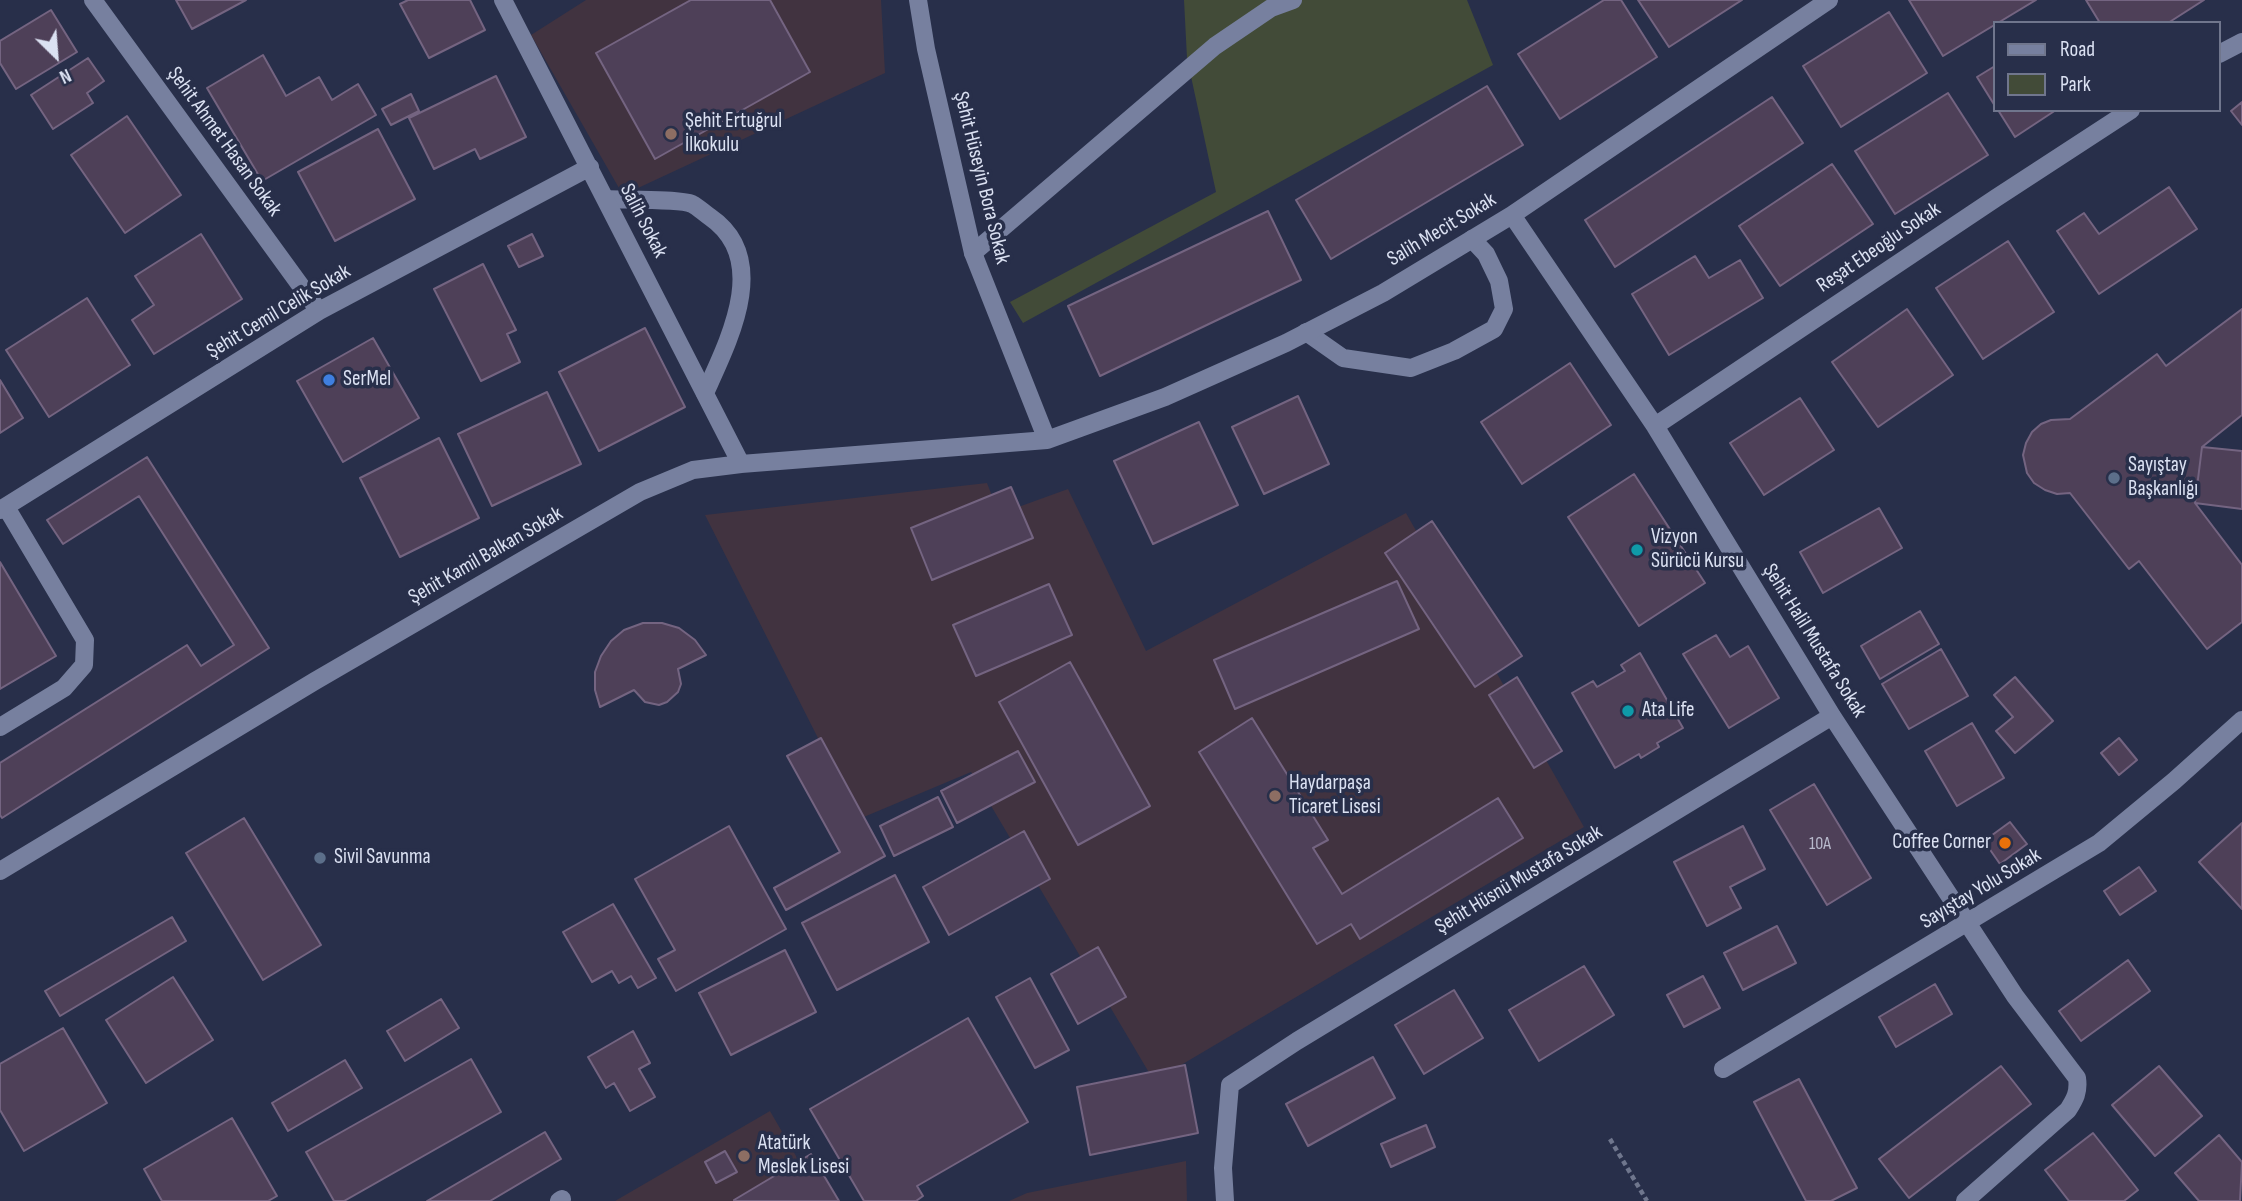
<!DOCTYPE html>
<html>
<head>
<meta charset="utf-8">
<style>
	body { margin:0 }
	#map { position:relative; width:2242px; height:1201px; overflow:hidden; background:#282f4a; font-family:"Sofia Sans Condensed",sans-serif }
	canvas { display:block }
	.legend { position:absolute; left:1993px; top:21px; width:228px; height:91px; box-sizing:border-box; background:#282f4a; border:2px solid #70768d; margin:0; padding:9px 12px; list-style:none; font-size:21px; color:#dbe1f2 }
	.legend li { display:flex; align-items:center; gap:14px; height:35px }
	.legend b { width:35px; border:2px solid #70768d }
	.north { position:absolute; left:21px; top:21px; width:70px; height:70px; -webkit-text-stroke:5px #282f4a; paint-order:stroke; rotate:155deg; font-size:19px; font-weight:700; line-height:28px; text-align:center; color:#dbe1f2 }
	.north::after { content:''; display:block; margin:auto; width:24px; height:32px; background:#dbe1f2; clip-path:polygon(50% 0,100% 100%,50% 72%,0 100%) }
</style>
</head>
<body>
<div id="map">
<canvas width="2242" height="1201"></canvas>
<ul class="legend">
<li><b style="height:9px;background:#77809f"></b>Road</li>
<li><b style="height:19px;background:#424b38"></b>Park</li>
</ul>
<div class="north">N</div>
</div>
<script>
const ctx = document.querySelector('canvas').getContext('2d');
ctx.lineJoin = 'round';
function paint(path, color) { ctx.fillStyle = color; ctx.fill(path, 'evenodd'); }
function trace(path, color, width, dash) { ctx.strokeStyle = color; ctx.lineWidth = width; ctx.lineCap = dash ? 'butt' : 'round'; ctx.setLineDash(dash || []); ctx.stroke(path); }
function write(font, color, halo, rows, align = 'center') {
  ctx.font = font + ' "Sofia Sans Condensed",sans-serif'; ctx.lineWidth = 7; ctx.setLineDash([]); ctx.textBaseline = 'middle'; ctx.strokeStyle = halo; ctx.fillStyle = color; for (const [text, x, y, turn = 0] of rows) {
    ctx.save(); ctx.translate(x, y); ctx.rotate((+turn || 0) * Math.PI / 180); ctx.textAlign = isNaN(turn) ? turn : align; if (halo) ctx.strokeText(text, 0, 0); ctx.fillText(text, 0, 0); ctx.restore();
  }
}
paint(new Path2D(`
	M586,0H881L885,73L623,195L531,35Z
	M987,483L999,514L1068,489L1146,651L1406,513L1584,827L1154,1081L971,772L859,819L705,515Z
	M770,1111L822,1201H615Z
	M1186,1161L1187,1201H1009L1027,1193Z`), '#413340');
paint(new Path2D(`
	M1184,0H1467L1493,65L1023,323L1010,302L1216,192L1187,58Z`), '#424b38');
const building = new Path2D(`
	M176,0H246L192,29Z
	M408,0H470L485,30L429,58L400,4Z
	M691,0H770L810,72L655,159L596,53Z
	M1604,0H1621L1657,57L1560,119L1518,54Z
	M1638,0H1742L1669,47Z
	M1909,0H2036L1943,56Z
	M2086,0H2204L2168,23H2100Z
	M51,10L77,52L16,89L0,63V41Z
	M1889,12L1927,73L1841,127L1803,66Z
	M263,55L286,96L319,77L332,100L358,84L376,115L262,181L207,88Z
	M88,58L104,81L87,93L93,103L53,129L31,95Z
	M1995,66V106L1977,77Z
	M496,76L526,137L480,159L475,149L434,169L409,118Z
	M1487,86L1523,145L1331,259L1296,200Z
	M1948,93L1988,155L1895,214L1855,151Z
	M411,94L419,111L391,125L382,109Z
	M1772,97L1803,143L1615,267L1585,220Z
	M2242,102V125L2231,111Z
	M1998,110H2056L2015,137Z
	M127,116L181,195L125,233L71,155Z
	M378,129L415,199L335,241L298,172Z
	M1832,164L1873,224L1780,286L1739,226Z
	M2169,187L2197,229L2099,294L2057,231L2084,213L2099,234Z
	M1268,211L1301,280L1100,376L1068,306Z
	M201,234L242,299L154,354L132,320L154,305L135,276Z
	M532,234L543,256L519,267L508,246Z
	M2008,241L2054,312L1983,359L1936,288Z
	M1695,256L1709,278L1740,260L1763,298L1669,355L1632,294Z
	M483,264L516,330L507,334L520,362L481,381L434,289Z
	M87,298L130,365L49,417L6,350Z
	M1907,309L1953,375L1878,427L1832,362Z
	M2242,309V415L2202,447L2195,503L2242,565V622L2207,649L2139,561L2129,569L2070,493L2057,494L2045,490L2034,483L2027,473L2023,455L2026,443L2032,432L2041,424L2051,420L2070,419L2157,354L2166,366Z
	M645,328L685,407L599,451L559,372Z
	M373,338L419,418L343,462L297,381Z
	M1570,363L1611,425L1522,484L1481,422Z
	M0,380L23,418L0,433Z
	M547,392L581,464L492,506L458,434Z
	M1298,396L1329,464L1264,494L1232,427Z
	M1800,398L1834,450L1764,495L1730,443Z
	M1199,422L1238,505L1153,544L1114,461Z
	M439,438L479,518L400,557L360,478Z
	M2202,447L2242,451V509L2195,503Z
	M147,457L269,648L2,818L0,815V763L187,645L201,666L234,645L139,496L63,544L47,520Z
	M1634,474L1705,583L1639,626L1568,517Z
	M1011,487L1033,538L932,580L911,528Z
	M1879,508L1902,548L1823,593L1800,552Z
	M1432,521L1522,656L1475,687L1385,553Z
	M0,562L56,656L0,689Z
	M1397,581L1419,629L1235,709L1214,660Z
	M1049,584L1072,635L976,676L953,625Z
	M1920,611L1939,644L1880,679L1861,646Z
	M643,623H662L679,628L695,640L706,655L678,669L681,684L678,692L667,702L659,705L645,702L634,690L600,707L595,690V672L601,656L611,641L624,630Z
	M1716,635L1730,657L1748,646L1779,698L1729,728L1683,654Z
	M1941,649L1968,696L1909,729L1882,684Z
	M1640,653L1683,728L1657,743L1659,747L1641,758L1639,754L1615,768L1572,693L1593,681L1597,687L1625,671L1621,665Z
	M1070,662L1150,806L1078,845L999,702Z
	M1517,677L1562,751L1534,768L1489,695Z
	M2015,677L2053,721L2015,753L1996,731L2013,717L1994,695Z
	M1252,718L1328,840L1313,848L1342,894L1498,798L1523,838L1360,939L1351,924L1317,944L1199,752Z
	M1972,723L2004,778L1957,806L1925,751Z
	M821,738L885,856L786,910L774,888L840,852L787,756Z
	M2119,738L2137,760L2119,775L2101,753Z
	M1018,751L1035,782L957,823L941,791Z
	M1814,784L1871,878L1827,905L1770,810Z
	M938,797L953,827L894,856L880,826Z
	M244,818L321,945L263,980L186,853Z
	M2010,822L2027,844L2000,864L1984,841Z
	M2242,823V909L2199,862Z
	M729,826L786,929L676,991L658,959L675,950L635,879Z
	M1743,826L1765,869L1730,887L1741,908L1707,926L1674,862Z
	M1024,831L1050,879L949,935L923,887Z
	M2139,867L2156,891L2120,915L2104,891Z
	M895,875L929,942L837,990L802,923Z
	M613,904L656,978L638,988L631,976L619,983L612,971L592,982L563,932Z
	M172,917L186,941L60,1016L45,991Z
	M1777,926L1796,963L1743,990L1724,953Z
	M1098,947L1126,997L1078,1024L1051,974Z
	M785,950L816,1012L731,1055L699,993Z
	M2128,960L2150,991L2081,1041L2059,1011Z
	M1584,966L1614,1015L1539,1061L1509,1010Z
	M1703,976L1720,1008L1684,1027L1667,995Z
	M173,977L213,1040L146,1083L106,1020Z
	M1030,978L1069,1050L1035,1068L996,997Z
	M1935,984L1952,1014L1896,1047L1879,1017Z
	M1454,990L1483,1038L1424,1074L1395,1025Z
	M441,999L459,1028L405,1061L387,1031Z
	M968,1018L1028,1122L917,1186L923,1196L916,1201H864L810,1109Z
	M63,1028L107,1103L24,1151L0,1110V1064Z
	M633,1031L650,1063L639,1069L655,1097L630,1111L614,1083L606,1088L588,1057Z
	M1373,1057L1395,1098L1308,1146L1286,1104Z
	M471,1059L501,1112L344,1201H334L306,1152Z
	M345,1060L362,1088L288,1131L272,1103Z
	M1185,1065L1198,1133L1090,1155L1077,1087Z
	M2001,1066L2031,1104L1909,1198L1879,1159Z
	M2159,1066L2202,1116L2155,1156L2112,1105Z
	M1799,1079L1857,1188L1831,1201H1806L1754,1102Z
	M232,1118L277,1196L268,1201H162L144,1169Z
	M1426,1125L1435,1147L1391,1167L1381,1144Z
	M545,1132L561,1159L490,1201H427Z
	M2093,1133L2138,1190L2124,1201H2069L2045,1170Z
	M2219,1135L2242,1162L2240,1201H2199L2175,1173Z
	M725,1151L737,1172L716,1183L705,1162Z
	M811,1154L839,1201H734V1200Z`);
paint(building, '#4e4058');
trace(building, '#746481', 2);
trace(new Path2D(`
	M1610,1139L1647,1201`), '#6f768d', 4.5, [5, 3.5]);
trace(new Path2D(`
	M606,199C623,200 681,199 692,204C698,207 704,213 710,217C771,259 729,340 705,393
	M973,253L1215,46L1271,8L1293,0
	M1306,332L1343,358L1411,368L1454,351L1494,329L1504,309L1499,281L1486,254L1472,239
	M0,727L64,688L84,665L85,640L6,507`), '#77809f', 18);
trace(new Path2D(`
	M93,0L319,311
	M503,0L741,464
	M918,0L926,49L973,253L1047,440
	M2219,54L2242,42
	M1512,215L1655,426L1832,716L2015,996L2077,1078C2079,1092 2075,1099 2068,1110L1965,1201
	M1655,426L1996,198L2131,110
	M0,510L319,311L590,167
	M0,871L315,681L640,492L693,470L741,464L1047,440L1165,397L1286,343L1383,293L1512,215L1829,0
	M1723,1069L2099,843L2174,781L2242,720
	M559,1201L562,1199
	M1225,1201L1223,1168L1230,1085L1297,1041L1832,716`), '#77809f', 18);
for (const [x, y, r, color] of [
	[671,134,7,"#8d6e63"],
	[329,380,7,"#3f7fe0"],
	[2114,478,7,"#5c6f8a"],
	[1637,550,7,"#0f9aa8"],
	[1628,711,7,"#0f9aa8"],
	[1275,796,7,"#8d6e63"],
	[2005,843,7,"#e8710a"],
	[320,858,7,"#5c6f8a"],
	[744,1156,7,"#8d6e63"]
]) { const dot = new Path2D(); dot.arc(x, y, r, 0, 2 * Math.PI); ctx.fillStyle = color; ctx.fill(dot); trace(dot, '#282f4a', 2.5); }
write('18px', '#b8b9cc', null, [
	["10A",1820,844]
]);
write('21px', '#dbe1f2', '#282f4a', [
	["Şehit Ertuğrul",685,122],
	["İlkokulu",685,146],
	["SerMel",343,380],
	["Sayıştay",2128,466],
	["Başkanlığı",2128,490],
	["Vizyon",1651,538],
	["Sürücü Kursu",1651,562],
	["Ata Life",1642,711],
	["Haydarpaşa",1289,784],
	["Ticaret Lisesi",1289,808],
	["Coffee Corner",1991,843,"right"],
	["Sivil Savunma",334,858],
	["Atatürk",758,1144],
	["Meslek Lisesi",758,1168]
], 'left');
write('21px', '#dbe1f2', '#282f4a', [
	["Şehit Ahmet Hasan Sokak",224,142,54],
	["Şehit Hüseyin Bora Sokak",981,178,76],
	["Salih Sokak",643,221,63],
	["Salih Mecit Sokak",1442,230,-31],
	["Reşat Ebeoğlu Sokak",1879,248,-34],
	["Şehit Cemil Celik Sokak",279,312,-31],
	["Şehit Kamil Balkan Sokak",486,556,-30],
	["Şehit Halil Mustafa Sokak",1814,641,58],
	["Şehit Hüsnü Mustafa Sokak",1519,880,-31],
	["Sayıştay Yolu Sokak",1981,889,-31]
]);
</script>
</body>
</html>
